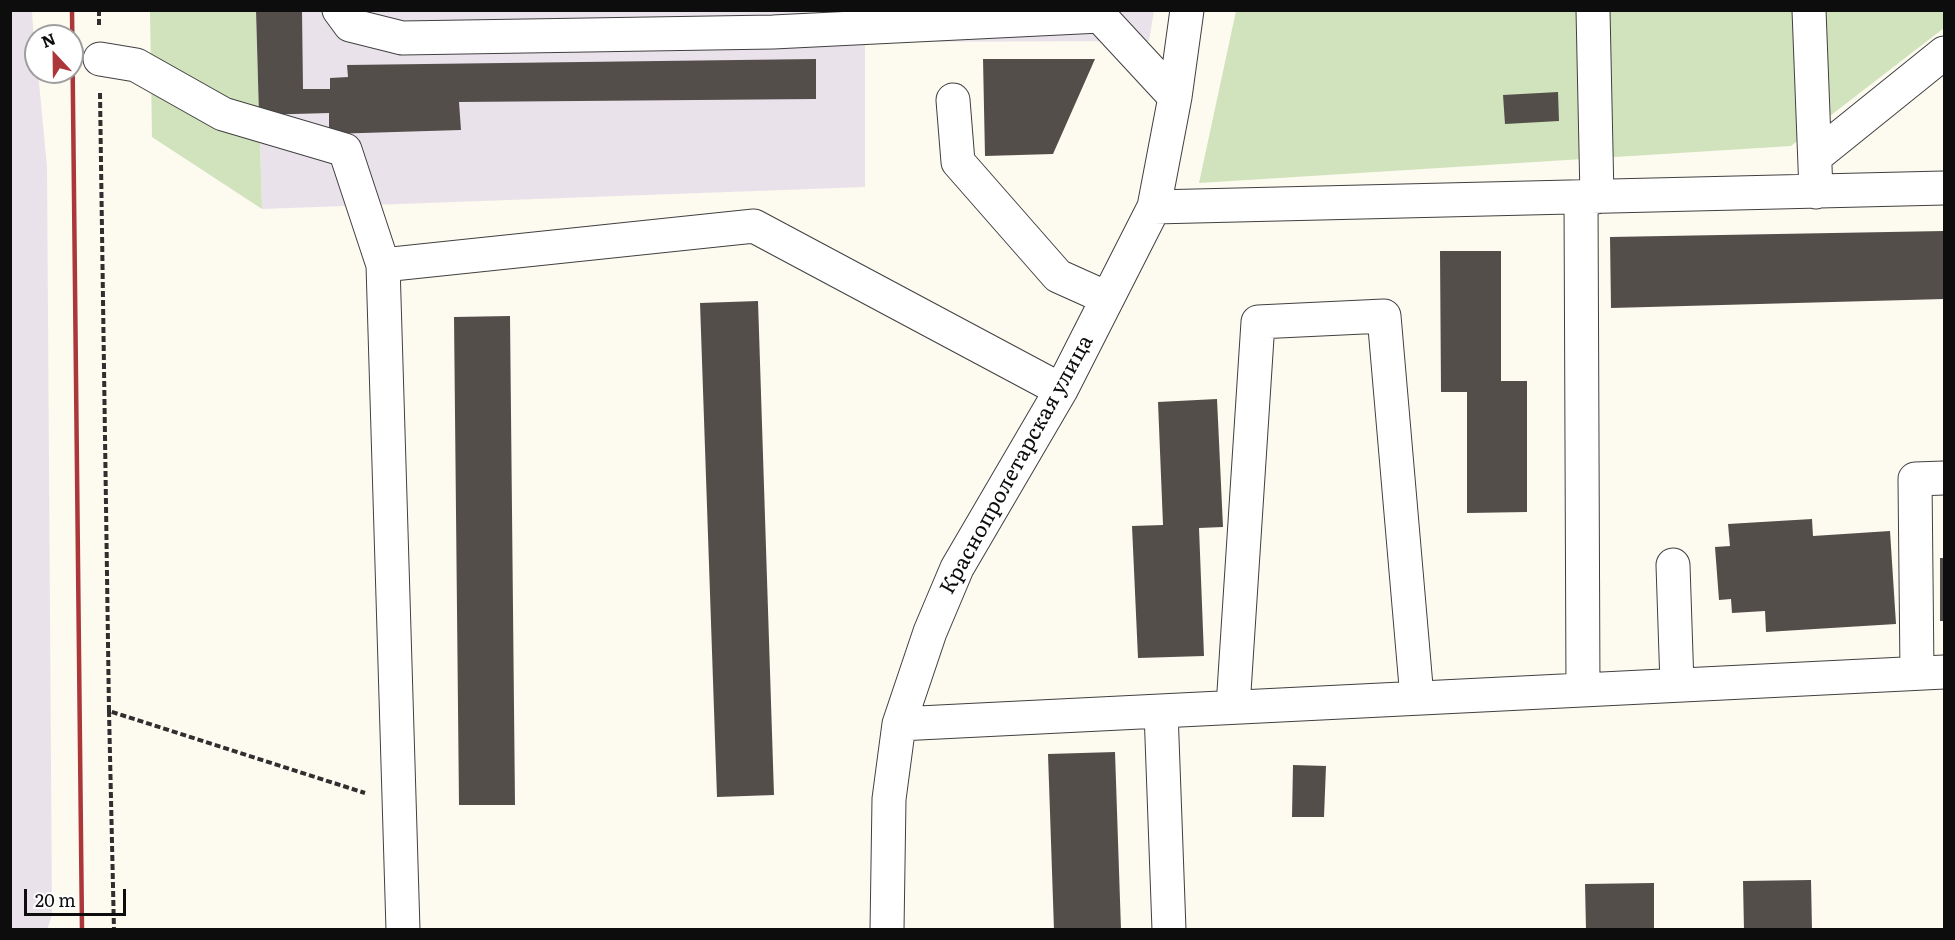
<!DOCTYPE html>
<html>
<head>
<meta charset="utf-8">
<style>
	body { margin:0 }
	#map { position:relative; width:1955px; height:940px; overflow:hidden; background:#fdfaef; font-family:Literata,serif }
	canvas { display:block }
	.frame { position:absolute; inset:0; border:12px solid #0d0d0d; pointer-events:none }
	.north { position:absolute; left:24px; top:24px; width:60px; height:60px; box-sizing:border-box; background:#fff; border:2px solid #9e9e9e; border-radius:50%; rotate:338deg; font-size:16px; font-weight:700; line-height:24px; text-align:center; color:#0d0d0d }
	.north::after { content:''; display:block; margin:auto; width:21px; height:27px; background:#ab373b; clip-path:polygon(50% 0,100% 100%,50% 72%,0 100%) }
	.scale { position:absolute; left:24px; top:889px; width:102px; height:27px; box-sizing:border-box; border:3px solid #0d0d0d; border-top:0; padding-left:8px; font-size:18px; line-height:21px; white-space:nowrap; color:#0d0d0d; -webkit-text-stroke:4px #fff; paint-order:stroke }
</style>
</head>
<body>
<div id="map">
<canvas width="1955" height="940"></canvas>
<div class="frame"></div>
<div class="north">N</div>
<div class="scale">20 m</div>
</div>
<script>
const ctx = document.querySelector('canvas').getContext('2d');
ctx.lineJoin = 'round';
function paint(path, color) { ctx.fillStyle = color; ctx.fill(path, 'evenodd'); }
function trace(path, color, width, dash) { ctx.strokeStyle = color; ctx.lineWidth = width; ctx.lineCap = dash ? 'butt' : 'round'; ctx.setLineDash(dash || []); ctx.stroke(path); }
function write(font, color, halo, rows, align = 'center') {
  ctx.font = font + ' Literata,serif'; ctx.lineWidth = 6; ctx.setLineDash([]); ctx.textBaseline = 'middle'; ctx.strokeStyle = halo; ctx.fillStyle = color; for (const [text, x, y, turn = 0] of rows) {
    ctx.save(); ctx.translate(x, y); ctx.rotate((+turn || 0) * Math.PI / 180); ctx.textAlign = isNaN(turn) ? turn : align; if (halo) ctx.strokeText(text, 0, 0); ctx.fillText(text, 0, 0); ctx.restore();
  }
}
paint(new Path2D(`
	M10,11H32L36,72H38L47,167L52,915L47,930L10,929Z
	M256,11H1154L1149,41L865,42V187L262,209Z`), '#eae2eb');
paint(new Path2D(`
	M150,11H256L262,209L152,137Z
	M1236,11H1944V28L1791,146L1199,183Z`), '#d0e3bd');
paint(new Path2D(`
	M256,10H302L303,89H330V78L348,77L347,65L816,59V99L459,102L461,130L329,134V113L259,115Z
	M983,59H1095L1053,154L985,156Z
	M1558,92L1559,121L1505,124L1503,95Z
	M1944,231V299L1611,308L1610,237Z
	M1440,251H1501V381H1527V512L1467,513V392H1441Z
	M758,301L774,795L717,797L700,303Z
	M510,316L515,805H459L454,317Z
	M1217,399L1223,527L1199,528L1204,656L1138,658L1132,526L1163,525L1158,402Z
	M1812,519L1813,536L1890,531L1896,624L1766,632L1765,611L1732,613L1731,599L1719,600L1715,547L1730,546L1728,524Z
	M1940,558H1944V621H1940Z
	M1115,752L1121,930H1054L1048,754Z
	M1293,765L1326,766L1324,817H1292Z
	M1811,880L1812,930H1744L1743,881Z
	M1654,883V930H1586L1585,884Z`), '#544e4b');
const minor = new Path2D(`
	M339,10L350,25L402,38L773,32L1100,16L1175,97
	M1593,10L1597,197
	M1809,10L1816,192
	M100,59L136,65L223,114L345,150L383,265L403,930
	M953,100L958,162L1058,276L1107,298
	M1815,157L1944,53
	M1581,197L1583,690
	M1154,207L1944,188
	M383,265L754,226L1061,390
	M1673,565L1677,685
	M1917,673L1915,479L1944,478
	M1233,707L1258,322L1384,316L1417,698
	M1161,711L1169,930
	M899,724L1944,672
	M887,930L889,799L899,724L930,632L957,568L1061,390L1154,207L1175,97L1187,10`);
trace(minor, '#404040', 35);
trace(new Path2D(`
	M99,10V26
	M100,93L109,711L365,793
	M109,711L114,930`), '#2f2f2f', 4, [6, 3]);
trace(minor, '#fff', 33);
trace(new Path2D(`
	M72,10L82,930`), '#ab373b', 4.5);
write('21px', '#0d0d0d', '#fff', [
	["Краснопролетарская улица",1017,465,-61]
]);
</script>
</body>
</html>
